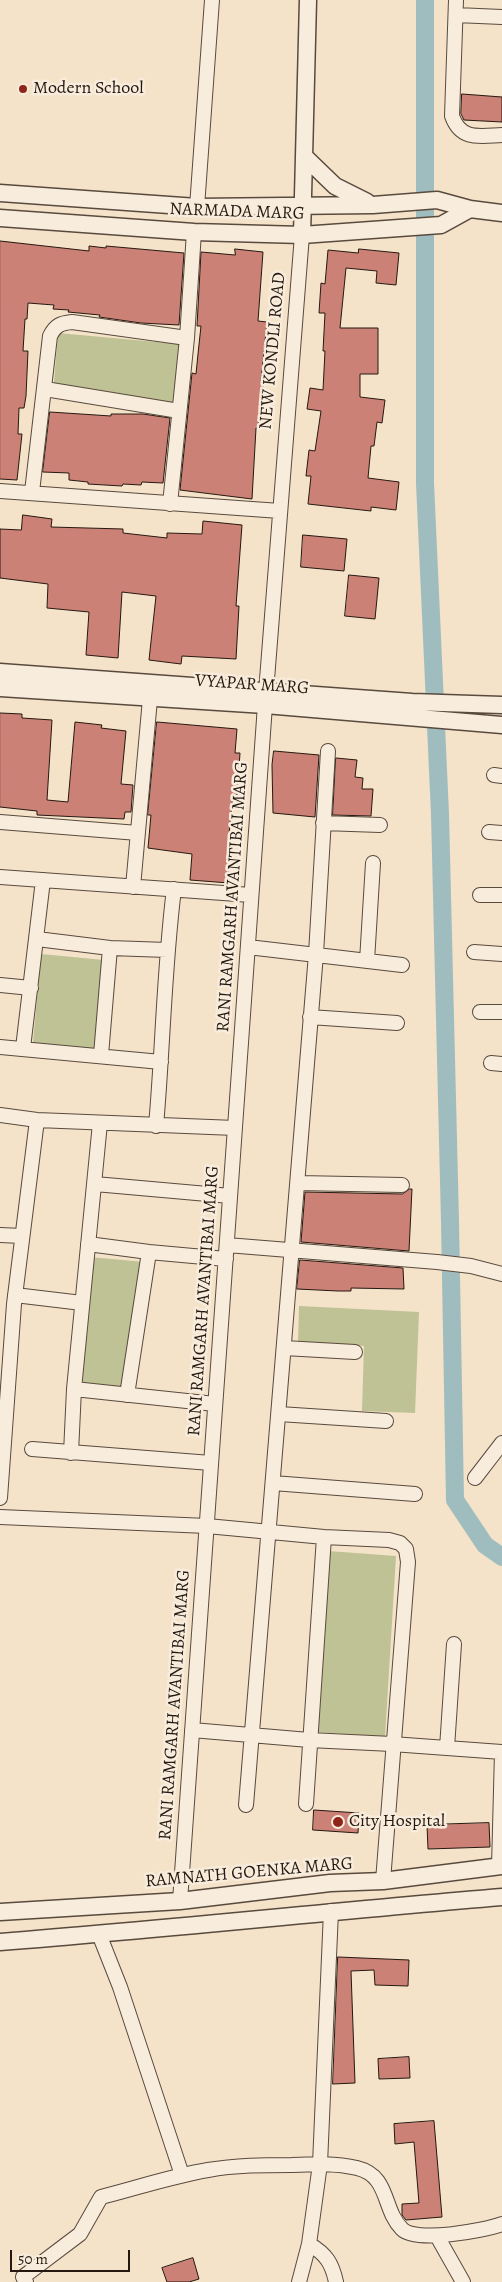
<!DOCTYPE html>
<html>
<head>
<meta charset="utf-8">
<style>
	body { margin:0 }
	#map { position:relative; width:502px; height:2282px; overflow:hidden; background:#f4e2c9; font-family:Alegreya,serif }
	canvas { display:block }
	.scale { position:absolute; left:10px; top:2250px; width:120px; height:22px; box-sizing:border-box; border:2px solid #251810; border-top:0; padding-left:6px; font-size:15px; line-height:18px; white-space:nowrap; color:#251810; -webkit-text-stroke:4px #f8ecdc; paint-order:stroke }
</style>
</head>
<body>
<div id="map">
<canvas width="502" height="2282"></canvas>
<div class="scale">50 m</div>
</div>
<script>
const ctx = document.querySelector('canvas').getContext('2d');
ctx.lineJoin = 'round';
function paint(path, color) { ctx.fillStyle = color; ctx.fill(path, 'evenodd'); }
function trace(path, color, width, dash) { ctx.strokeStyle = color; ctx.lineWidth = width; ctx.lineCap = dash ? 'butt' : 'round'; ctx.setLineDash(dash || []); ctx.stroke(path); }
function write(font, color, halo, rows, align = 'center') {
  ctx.font = font + ' Alegreya,serif'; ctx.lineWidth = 5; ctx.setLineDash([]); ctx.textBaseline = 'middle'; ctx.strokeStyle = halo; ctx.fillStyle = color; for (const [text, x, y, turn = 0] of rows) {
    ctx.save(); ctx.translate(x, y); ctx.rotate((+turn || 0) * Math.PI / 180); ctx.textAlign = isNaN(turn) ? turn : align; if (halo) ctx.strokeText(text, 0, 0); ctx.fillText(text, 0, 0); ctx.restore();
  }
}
paint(new Path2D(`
	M58,333L179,344L174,404L53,394Z
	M41,954L104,960L95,1059L32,1053Z
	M90,1257L144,1262L132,1401L77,1396Z
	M299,1306L419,1312L415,1413L362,1411L364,1346L298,1342Z
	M328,1551L396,1556L385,1737L317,1732Z`), '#bfc294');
trace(new Path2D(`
	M425,0V483L440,814L450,1221L455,1500L485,1545L502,1557`), '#9fbcbf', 18);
const building = new Path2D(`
	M462,94L502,97V122L464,120L461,114Z
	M0,241L89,251V246L106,248V246L184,253L179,325L141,323L99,317L100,315L68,312L69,310L53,309L54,305L28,303L27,319H25L23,351H28L26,396L24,408H19L18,434H22L17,480L0,479Z
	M235,249L263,252L258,321L267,322L261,381H264L261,408L258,428H256L252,499L180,490L192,373L196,374L198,354L201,326H197L201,252L235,255Z
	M359,249L399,253L396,285L376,283L377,271L346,268L340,328H378V374H360V397L385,400L382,423L377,422L374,446H371L368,478L399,482L396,510L371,507V511L308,504L311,476H306L309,450L315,451L321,411L307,409L310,388L323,390L325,351H323L325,313H319L321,283L325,284L328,250L358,253Z
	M50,412L111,416V414H143L170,418L163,483L142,482L141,485L123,484L122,486L88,484V482L69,480V473L43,472Z
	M23,515L52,519L51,527L123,529V533L167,538V533L202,534L203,521L242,525L236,606H239L236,659L182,656L181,664L149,660L156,596L122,592L118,658L86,655L89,612L47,608L48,584L0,578V529L21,530Z
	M303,535L347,539L344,571L301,567Z
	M349,575L379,578L375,619L345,616Z
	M0,713L22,714V718L52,720L47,800L68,802L75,722L102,725L101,728L126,731L121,784L133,785L131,812H125L124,819L37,815V811L0,807Z
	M157,722L237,729L235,753H240L237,796L233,795L228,844L229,883L190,880L192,854L148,848L151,815H148Z
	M274,751L319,755L315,817L273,813L272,765Z
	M336,758L357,760L355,777L363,778L362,789H373L371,816L333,815Z
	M410,1189H412L409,1251L301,1242L305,1192L402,1194Z
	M300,1260L403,1268L404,1289L351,1288V1291H338L297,1289Z
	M314,1810L359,1813L358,1833L313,1830Z
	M489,1823L490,1847L428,1849L427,1825Z
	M338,1957L409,1960L408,1986L375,1985L374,1970L351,1971L355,2083L333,2084Z
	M409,2057L410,2078L379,2079L378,2059Z
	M434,2121L442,2217L406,2220L402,2215V2204L419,2203L414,2142L395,2144L394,2124Z
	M193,2258L199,2279L189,2282H167L162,2268Z`);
paint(building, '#cb8176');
trace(building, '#251810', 1);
const minor = new Path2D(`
	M456,0L452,116C461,141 479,136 502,135
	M456,15L502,17
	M197,207L212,0
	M45,389L179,411
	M0,491L280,511
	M32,492L50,336C55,326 60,323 72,322L187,338
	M170,504L187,338L194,232
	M494,775L502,776
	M0,822L138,833
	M323,823L380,825
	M489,832L502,833
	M0,877L251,895
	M133,887L150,699
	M480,895H502
	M37,939L110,948L167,950
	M248,947L402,965
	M474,952L502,954
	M367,961L373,863
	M0,985L31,988
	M480,1012H502
	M310,1017L397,1023
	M0,1047L161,1062
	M23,1048L43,880
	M101,1055L110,948
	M491,1063L502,1064
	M0,1115L37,1120L235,1128
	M156,1126C163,1047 164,968 174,889
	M298,1183L402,1185
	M95,1184L230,1196
	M0,1235L22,1236
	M88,1244L149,1252L226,1259
	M227,1245L437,1262L471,1266L502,1274
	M15,1295L82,1303
	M284,1348L355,1352
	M74,1389L215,1404
	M127,1395L149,1252
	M279,1414L386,1421
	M32,1449L211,1463
	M71,1453L74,1389L100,1123
	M475,1478L502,1443
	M273,1483L415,1494
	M0,1498L14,1304L37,1120
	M0,1517L207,1526L324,1537L389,1540L400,1543L406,1549L408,1562L383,1881
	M192,1730L309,1740L392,1744L502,1752
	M447,1748L454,1644
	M306,1804L324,1537
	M246,1805L316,954L328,751
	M499,1867L502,1752
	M180,1901L265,705L302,235
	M99,1934L120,1987L182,2175
	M437,2236L463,2282
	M309,2244C326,2254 332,2263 336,2282
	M26,2282L23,2277L80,2234L101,2197C137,2188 172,2176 208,2170C236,2165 264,2165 292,2165C313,2164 336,2163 357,2168C390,2176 382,2209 402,2229C415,2243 484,2231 502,2224
	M299,2282L309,2244L320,2164L331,1911`);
const tertiary = new Path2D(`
	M305,157L335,186L367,202
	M0,193L197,207L373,205L437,200L470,209L502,213
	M0,218L194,232L302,235L441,225L470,209
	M302,235L308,0
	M0,672L412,702L502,705
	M0,688L265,705L502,725
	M0,1912L180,1901L330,1883L383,1881L502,1866
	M0,1942C168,1929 335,1911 502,1897`);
trace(minor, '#594a3e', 16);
trace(tertiary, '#594a3e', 19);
trace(minor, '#f8ecdc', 14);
trace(tertiary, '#f8ecdc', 16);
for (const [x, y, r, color] of [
	[23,89,5,"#8f2418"],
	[338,1822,6,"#8f2418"]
]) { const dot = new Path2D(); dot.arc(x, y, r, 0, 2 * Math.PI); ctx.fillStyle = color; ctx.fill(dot); trace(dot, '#f8ecdc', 2); }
write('18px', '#251810', '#f8ecdc', [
	["Modern School",33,89],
	["City Hospital",349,1822]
], 'left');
write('18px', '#251810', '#f8ecdc', [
	["NARMADA MARG",237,212,2],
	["NEW KONDLI ROAD",273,351,-85],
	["VYAPAR MARG",252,685,4],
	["RANI RAMGARH AVANTIBAI MARG",233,897,-86],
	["RANI RAMGARH AVANTIBAI MARG",204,1301,-86],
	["RANI RAMGARH AVANTIBAI MARG",175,1705,-86],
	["RAMNATH GOENKA MARG",249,1873,-5]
]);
</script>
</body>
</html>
